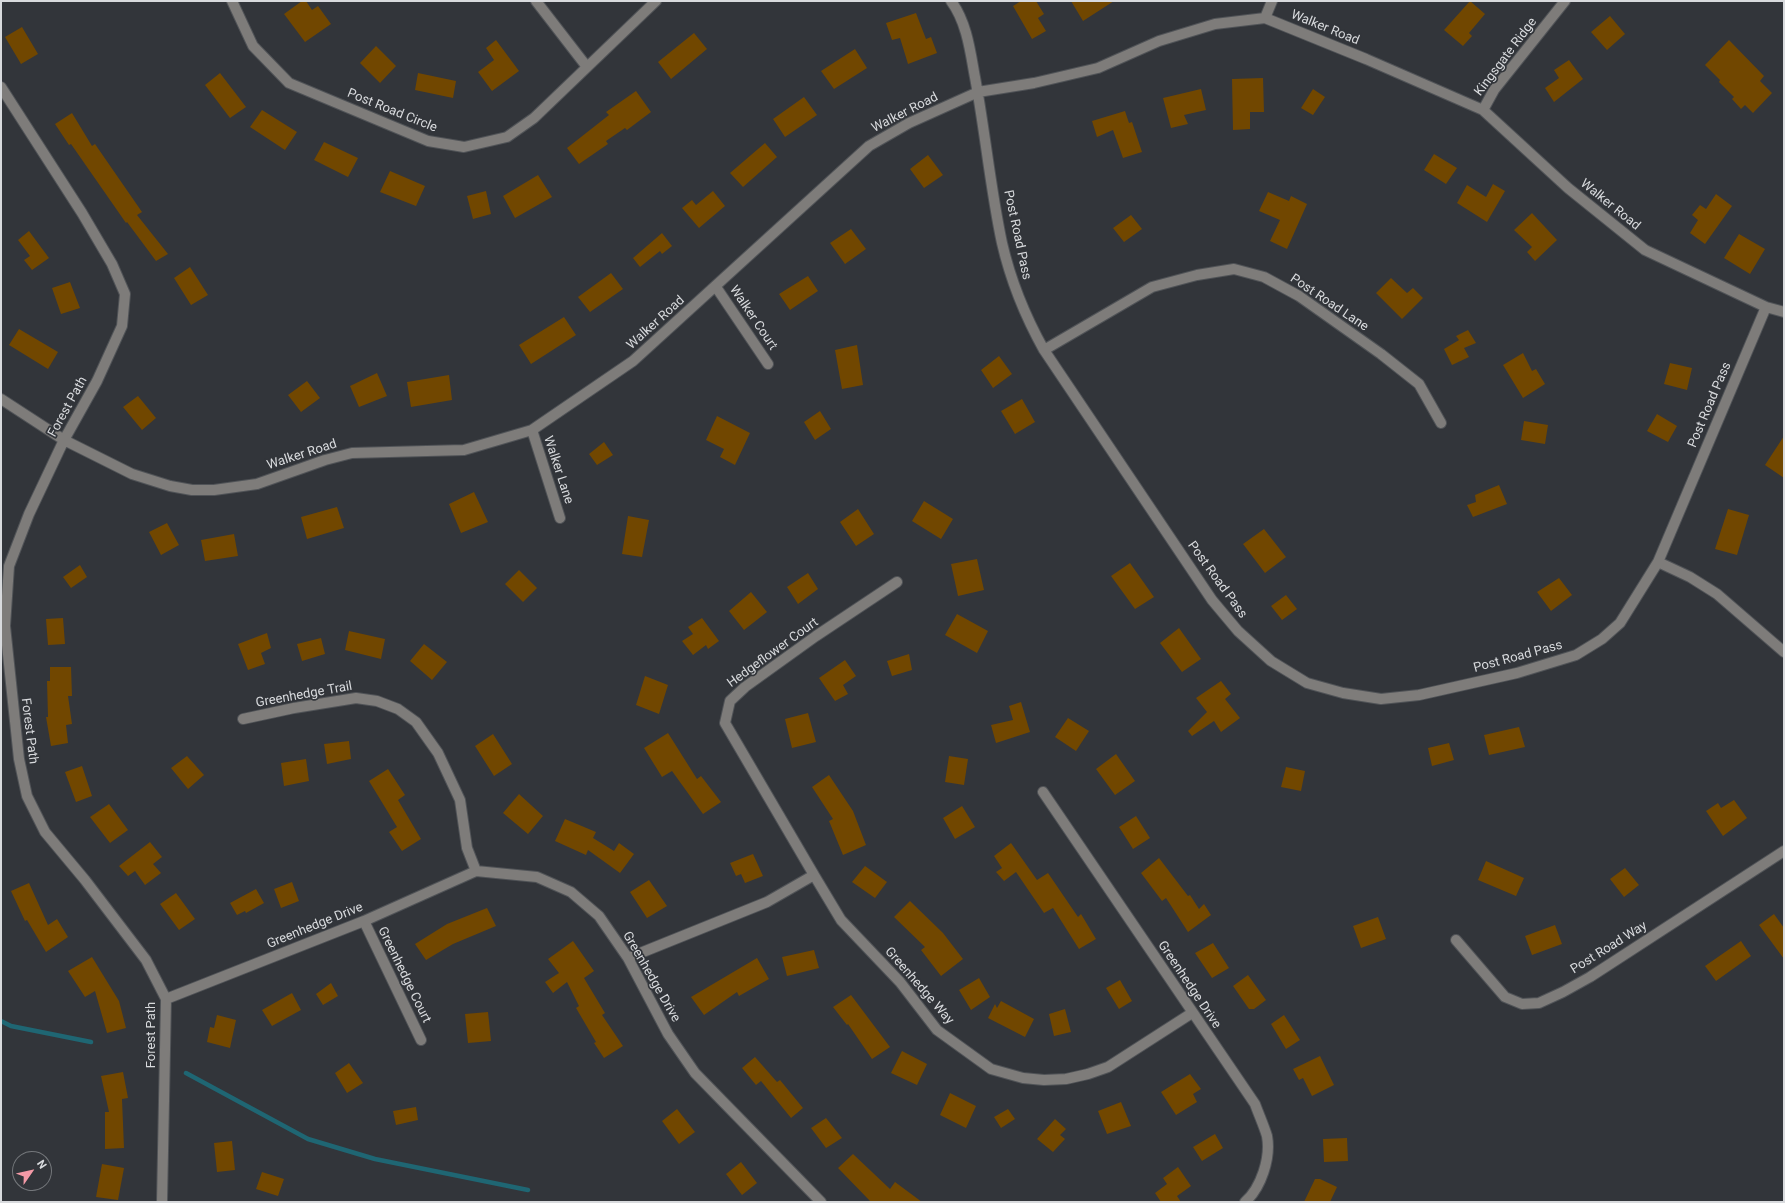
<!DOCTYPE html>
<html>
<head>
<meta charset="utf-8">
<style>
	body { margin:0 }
	#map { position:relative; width:1785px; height:1203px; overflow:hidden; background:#32353a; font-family:Roboto,sans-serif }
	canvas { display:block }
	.frame { position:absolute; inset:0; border:2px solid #d8dadd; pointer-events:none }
	.north { position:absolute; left:12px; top:1151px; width:40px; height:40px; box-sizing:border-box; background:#32353a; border:1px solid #74777b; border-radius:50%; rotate:56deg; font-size:11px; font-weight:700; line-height:16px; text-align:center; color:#d8dadd }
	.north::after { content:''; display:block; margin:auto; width:14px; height:18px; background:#f39aa7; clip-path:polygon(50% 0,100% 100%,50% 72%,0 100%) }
</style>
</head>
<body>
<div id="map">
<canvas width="1785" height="1203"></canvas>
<div class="frame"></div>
<div class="north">N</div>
</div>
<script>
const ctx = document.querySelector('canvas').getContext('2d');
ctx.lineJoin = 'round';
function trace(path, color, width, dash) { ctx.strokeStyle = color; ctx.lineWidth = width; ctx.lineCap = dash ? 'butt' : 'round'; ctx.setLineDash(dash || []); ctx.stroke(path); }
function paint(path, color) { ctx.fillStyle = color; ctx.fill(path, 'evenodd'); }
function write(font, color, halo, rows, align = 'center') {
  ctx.font = font + ' Roboto,sans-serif'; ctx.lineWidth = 3.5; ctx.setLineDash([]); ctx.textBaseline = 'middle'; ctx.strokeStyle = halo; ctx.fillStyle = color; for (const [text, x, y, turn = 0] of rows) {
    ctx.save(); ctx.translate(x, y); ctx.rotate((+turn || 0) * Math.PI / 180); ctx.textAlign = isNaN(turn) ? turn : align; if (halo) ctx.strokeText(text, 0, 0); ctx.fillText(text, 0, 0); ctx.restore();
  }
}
trace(new Path2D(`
	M1,1021L11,1026L91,1042
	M186,1073L308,1139L375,1159L528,1190`), '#1f6673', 4.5);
paint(new Path2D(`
	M302,1H306L312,10L318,6L331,24L305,42L284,14Z
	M1021,1H1036L1044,14L1038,18L1046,31L1032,39L1013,6Z
	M1071,1H1114L1083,21Z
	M1470,1L1485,14L1469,33L1472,36L1463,46L1444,30Z
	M916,13L926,39L931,37L937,53L908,64L900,38L892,40L886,23Z
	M1610,16L1625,34L1607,50L1591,32Z
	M22,27L38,54L21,64L5,37Z
	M694,33L707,49L671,79L658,62Z
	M496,40L519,71L492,91L478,72L494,60L486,48Z
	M1729,40L1764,76L1760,81L1772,93L1753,113L1745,105L1741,109L1732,99L1734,97L1719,82L1720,80L1705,65Z
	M376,46L396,66L380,83L360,63Z
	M855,49L867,68L834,89L821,71Z
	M1569,60L1583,79L1554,102L1545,88L1559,78L1554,70Z
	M220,73L246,107L230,118L205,85Z
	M418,73L456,81L453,98L415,90Z
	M1263,78L1264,112H1250V129L1233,130L1232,79Z
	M1201,89L1206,110L1184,115L1188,124L1171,128L1163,98Z
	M1313,89L1325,97L1313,115L1301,108Z
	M636,91L651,112L627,130L625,128L606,141L608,144L579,164L567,148L609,115L606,112Z
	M804,97L817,115L785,137L773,119Z
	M262,110L297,132L285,150L250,127Z
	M1125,111L1129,123L1132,122L1142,152L1123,158L1113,130L1097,137L1092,121Z
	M72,113L92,146L95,144L142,212L137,215L168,254L156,261L127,222L126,223L71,144L69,145L55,124Z
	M324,142L358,158L348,177L314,160Z
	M765,143L777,157L743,187L730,173Z
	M1434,154L1457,168L1446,184L1424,170Z
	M928,155L943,175L924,188L910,169Z
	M390,171L425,186L416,206L380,192Z
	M538,175L552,197L515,218L503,196Z
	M1493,184L1505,191L1487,222L1457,203L1467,185L1486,197Z
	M486,191L491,214L473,219L467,196Z
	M713,191L725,206L699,228L682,208L692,200L696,205Z
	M1268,192L1289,201L1291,196L1307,204L1287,249L1270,241L1280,220L1259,211Z
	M1716,194L1732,206L1705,244L1690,233L1698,220L1692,215L1700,205L1706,209Z
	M1532,213L1557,240L1535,261L1527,252L1532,247L1514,230Z
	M1131,215L1142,229L1124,242L1113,228Z
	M851,229L866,249L845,264L830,243Z
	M29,231L49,258L32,270L24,260L30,256L18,240Z
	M662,233L672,246L662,254L660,251L640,267L633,258Z
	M1739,234L1765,249L1750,274L1724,258Z
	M190,267L208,295L191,305L174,278Z
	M611,273L623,289L590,312L578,297Z
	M808,276L818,291L790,310L779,294Z
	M1391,278L1407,293L1413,288L1423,298L1402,319L1376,293Z
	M70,282L80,308L61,314L52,288Z
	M564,317L576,335L531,364L519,345Z
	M19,329L58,352L48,369L9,345Z
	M1468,330L1476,343L1464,348L1469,357L1452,365L1444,349L1459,340L1456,336Z
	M857,345L863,385L842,389L835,350Z
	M1523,353L1532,371L1536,369L1545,384L1523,398L1503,365Z
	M999,356L1012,374L993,388L981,370Z
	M1670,363L1692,368L1687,390L1664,384Z
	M377,373L387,396L359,407L350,386Z
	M449,375L452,400L411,407L407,382Z
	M307,381L320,398L301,412L288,395Z
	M138,396L156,418L142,430L123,407Z
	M1022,399L1035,422L1015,434L1001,411Z
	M820,411L831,429L815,440L804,422Z
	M1657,414L1677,426L1668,442L1647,431Z
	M717,416L750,433L735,465L720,457L724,449L706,440Z
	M1524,421L1548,425L1545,444L1521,440Z
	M1784,436V478L1765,465Z
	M604,442L613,455L597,465L589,454Z
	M1499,485L1507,504L1473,517L1467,505L1476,502L1475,495Z
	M474,492L488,522L461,533L449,504Z
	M924,501L953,519L941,539L912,521Z
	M337,507L344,528L307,539L301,517Z
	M858,509L874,534L856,546L840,522Z
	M1728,509L1749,515L1737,555L1715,549Z
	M628,516L649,520L642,557L622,554Z
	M167,523L179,545L161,555L149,532Z
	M1264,529L1286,557L1265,573L1243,544Z
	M234,534L238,556L205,561L201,540Z
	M977,559L984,590L958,596L951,564Z
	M1130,563L1154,597L1135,609L1111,576Z
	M80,565L87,577L71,588L63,577Z
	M519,570L537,588L523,602L505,584Z
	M808,573L818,589L798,604L787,587Z
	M1559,578L1572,595L1551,611L1537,592Z
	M751,592L767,612L744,630L729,611Z
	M1286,595L1297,609L1282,620L1271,606Z
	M957,614L988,631L977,653L945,635Z
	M63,618L65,644L48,645L46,619Z
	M702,618L719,641L708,649L706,645L693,655L682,641L693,634L688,627Z
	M1179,628L1201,659L1182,672L1160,643Z
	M349,631L385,639L381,659L345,650Z
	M267,633L271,648L261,653L265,664L248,670L238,644Z
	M321,638L325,654L302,661L297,644Z
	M424,644L447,662L432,680L410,661Z
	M909,654L912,670L892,676L887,661Z
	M845,660L856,676L843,685L848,694L835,701L819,678Z
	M50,667H71L72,696H68L72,724L66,725L68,743L51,746L46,717H48L47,681H50Z
	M645,676L668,685L659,714L636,705Z
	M1221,681L1231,694L1225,699L1240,718L1221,732L1214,721L1192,736L1188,731L1207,712L1196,698Z
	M1021,702L1030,732L996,743L991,725L1013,720L1009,706Z
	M808,713L816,742L792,748L785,719Z
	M1068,718L1089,731L1076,751L1055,737Z
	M1519,727L1525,747L1489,755L1484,735Z
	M668,733L697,779L701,776L721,802L703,814L672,771L662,777L644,748Z
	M493,734L512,764L494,776L475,746Z
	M349,741L351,759L327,764L324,744Z
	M1449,743L1454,760L1432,766L1428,748Z
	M1116,754L1135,781L1115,795L1096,769Z
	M187,756L204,775L188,789L171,768Z
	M949,756L968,759L964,785L945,782Z
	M306,759L309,781L284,786L281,763Z
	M82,766L92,796L76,802L65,772Z
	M1286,767L1305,771L1301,791L1281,787Z
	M388,769L405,795L398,800L421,839L402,851L389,832L397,827L369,781Z
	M829,775L853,811L866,845L843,855L829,821L833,819L812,787Z
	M519,794L543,816L528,834L503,813Z
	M1734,800L1747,818L1723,836L1706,811L1718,803L1721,808Z
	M109,804L128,830L110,843L90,817Z
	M962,806L975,827L955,839L943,818Z
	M1136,816L1150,838L1133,849L1119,827Z
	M565,819L596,832L593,838L614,851L619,843L634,854L620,873L588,850L586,855L555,841Z
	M150,842L162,857L153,864L161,873L145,885L135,871L128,876L119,866Z
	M1011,843L1037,880L1048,873L1078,917L1081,914L1096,939L1079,949L1053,908L1044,913L1016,872L1004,881L996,872L1002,868L994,856Z
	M753,854L763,876L745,883L741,874L736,876L730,863Z
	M1159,858L1188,896L1190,895L1199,909L1204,904L1211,915L1188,932L1166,898L1162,901L1141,873Z
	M1486,861L1524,878L1516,896L1478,880Z
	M865,866L887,882L875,898L852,882Z
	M1625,868L1639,885L1624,897L1610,879Z
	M649,880L667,906L647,918L630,892Z
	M292,882L299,901L281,908L274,889Z
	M29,883L48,925L57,919L68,937L46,952L27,920L25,921L11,891Z
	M256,889L264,903L246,913L245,911L237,915L230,903Z
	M176,893L195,919L179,930L160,904Z
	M910,901L943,933L963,959L941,976L921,950L925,947L894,917Z
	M487,908L496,926L453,944L426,960L415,944L447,924Z
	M1774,914L1784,928V959L1759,925Z
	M1378,917L1386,939L1361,948L1353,926Z
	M1555,925L1562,944L1532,955L1525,936Z
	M573,941L594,971L584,978L605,1013L602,1015L623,1046L604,1058L594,1043L596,1042L576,1008L579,1006L567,982L553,993L545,982L559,973L548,959Z
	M1741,941L1751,956L1716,981L1705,966Z
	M1213,943L1229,968L1212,978L1195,953Z
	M814,950L819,968L787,976L782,957Z
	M92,957L119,1001L126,1028L107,1033L95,991L85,997L68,971Z
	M757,958L769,979L739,996L737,992L704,1015L691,997Z
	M1248,975L1266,1000L1254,1009H1249L1233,986Z
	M979,978L990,997L971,1010L959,990Z
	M1120,980L1132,1001L1119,1009L1106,988Z
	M331,983L338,996L323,1005L316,994Z
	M292,993L301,1010L272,1026L262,1010Z
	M851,995L890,1047L872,1059L848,1024L847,1025L833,1007Z
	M1001,1001L1034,1019L1025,1037L988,1018L995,1004L997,1008Z
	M1065,1009L1071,1032L1054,1036L1049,1014Z
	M488,1012L491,1041L468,1043L465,1014Z
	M217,1015L236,1020L230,1048L207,1042L210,1027L214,1028Z
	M1284,1015L1300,1040L1286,1049L1271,1024Z
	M902,1051L927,1064L917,1085L891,1073Z
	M1320,1056L1334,1085L1312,1096L1303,1078L1299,1080L1293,1069Z
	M755,1057L777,1082L780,1080L803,1108L791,1118L761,1081L756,1085L742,1068Z
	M349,1063L363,1083L347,1093L335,1073Z
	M123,1072L128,1098L122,1099L124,1148L105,1149V1112H109L101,1076Z
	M1190,1074L1201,1089L1193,1094L1197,1102L1176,1115L1161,1092Z
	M950,1093L976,1106L966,1128L940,1115Z
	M1121,1102L1131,1126L1107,1134L1098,1111Z
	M416,1107L418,1120L396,1125L393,1111Z
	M677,1109L695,1132L679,1144L662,1121Z
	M1008,1109L1015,1119L1001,1128L994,1117Z
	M826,1118L842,1138L826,1148L811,1128Z
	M1055,1119L1066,1129L1060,1135L1065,1139L1053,1152L1037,1139Z
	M1215,1134L1223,1148L1202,1161L1193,1147Z
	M1347,1138L1348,1161L1324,1162L1323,1139Z
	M232,1141L235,1170L217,1172L214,1143Z
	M853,1154L890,1189L895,1182L922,1202H871L838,1168Z
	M741,1162L757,1183L742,1195L726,1174Z
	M102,1164L124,1168L118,1200L96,1197Z
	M1178,1167L1191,1186L1177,1196L1181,1202H1161L1155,1193L1167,1184L1163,1178Z
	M262,1172L284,1179L278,1196L256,1189Z
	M1315,1179H1320L1337,1187L1330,1202H1304Z`), '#714700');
const minor = new Path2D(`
	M232,1L253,46L289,83L428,141L464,147L507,137L534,118L656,1
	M536,1L587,67
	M951,1C966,21 970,49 974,72C985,129 990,187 1002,243C1011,282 1025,316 1044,350L1212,600L1238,631L1271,661L1307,683L1343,693L1381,699L1419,695L1517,673L1576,655L1602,639L1620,623L1658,562L1766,307
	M1265,18L1272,1
	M1,87L82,213L112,264L125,294L122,326L97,381L64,440L29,514L9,566L5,626L19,759L27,796L45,832L85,880L146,960L166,999L162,1202
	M1483,110L1494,90L1565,1
	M716,287L768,364
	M1044,350L1152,287L1197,275L1234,269L1264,277L1299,296L1381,354L1419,384L1441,423
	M1,399L64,440L132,474L170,486L192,490H214L257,484L325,460L352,453L464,450L532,430L633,361L869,146L909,123L978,92L1034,83L1098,68L1159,41L1215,24L1265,18L1366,59L1483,110L1568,188L1645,250L1766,307L1784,312
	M532,430L560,518
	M1658,562L1690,577L1717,594L1784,652
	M243,719L294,708L356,698L377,701L398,709L416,722L438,753L460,800L467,848L476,871
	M1043,792L1255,1104C1259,1115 1264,1126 1267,1136C1271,1158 1261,1188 1245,1202
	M814,875L725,723L730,701L745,687L816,636L897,582
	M364,921L421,1040
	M1456,940L1505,997L1522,1004L1539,1003L1563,992L1590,977L1784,851
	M628,958L767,902L814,875L841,920L900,982L937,1030L991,1069L1023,1078L1044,1080L1066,1079L1088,1074L1108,1067L1192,1013
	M166,999L364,921L476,871L537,877L571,892L599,916L628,958L668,1034L695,1073L821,1202`);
trace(minor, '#505357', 12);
trace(minor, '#7e7c7a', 10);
write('13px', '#d8dadd', '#32353a', [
	["Walker Road",1325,28,22],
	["Kingsgate Ridge",1506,57,-53],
	["Post Road Circle",392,111,22],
	["Walker Road",905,113,-27],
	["Walker Road",1610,205,39],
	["Post Road Pass",1017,235,78],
	["Post Road Lane",1329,303,34],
	["Walker Court",753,318,56],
	["Walker Road",656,323,-42],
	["Post Road Pass",1710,405,-67],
	["Forest Path",68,407,-61],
	["Walker Road",302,455,-18],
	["Walker Lane",558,470,72],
	["Post Road Pass",1217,580,54],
	["Hedgeflower Court",773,653,-36],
	["Post Road Pass",1518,657,-15],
	["Greenhedge Trail",304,695,-10],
	["Forest Path",29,731,83],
	["Greenhedge Drive",315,926,-22],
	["Post Road Way",1609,948,-32],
	["Greenhedge Court",404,975,64],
	["Greenhedge Drive",651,977,60],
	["Greenhedge Drive",1189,985,56],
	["Greenhedge Way",919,986,49],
	["Forest Path",152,1035,-90]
]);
</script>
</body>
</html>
